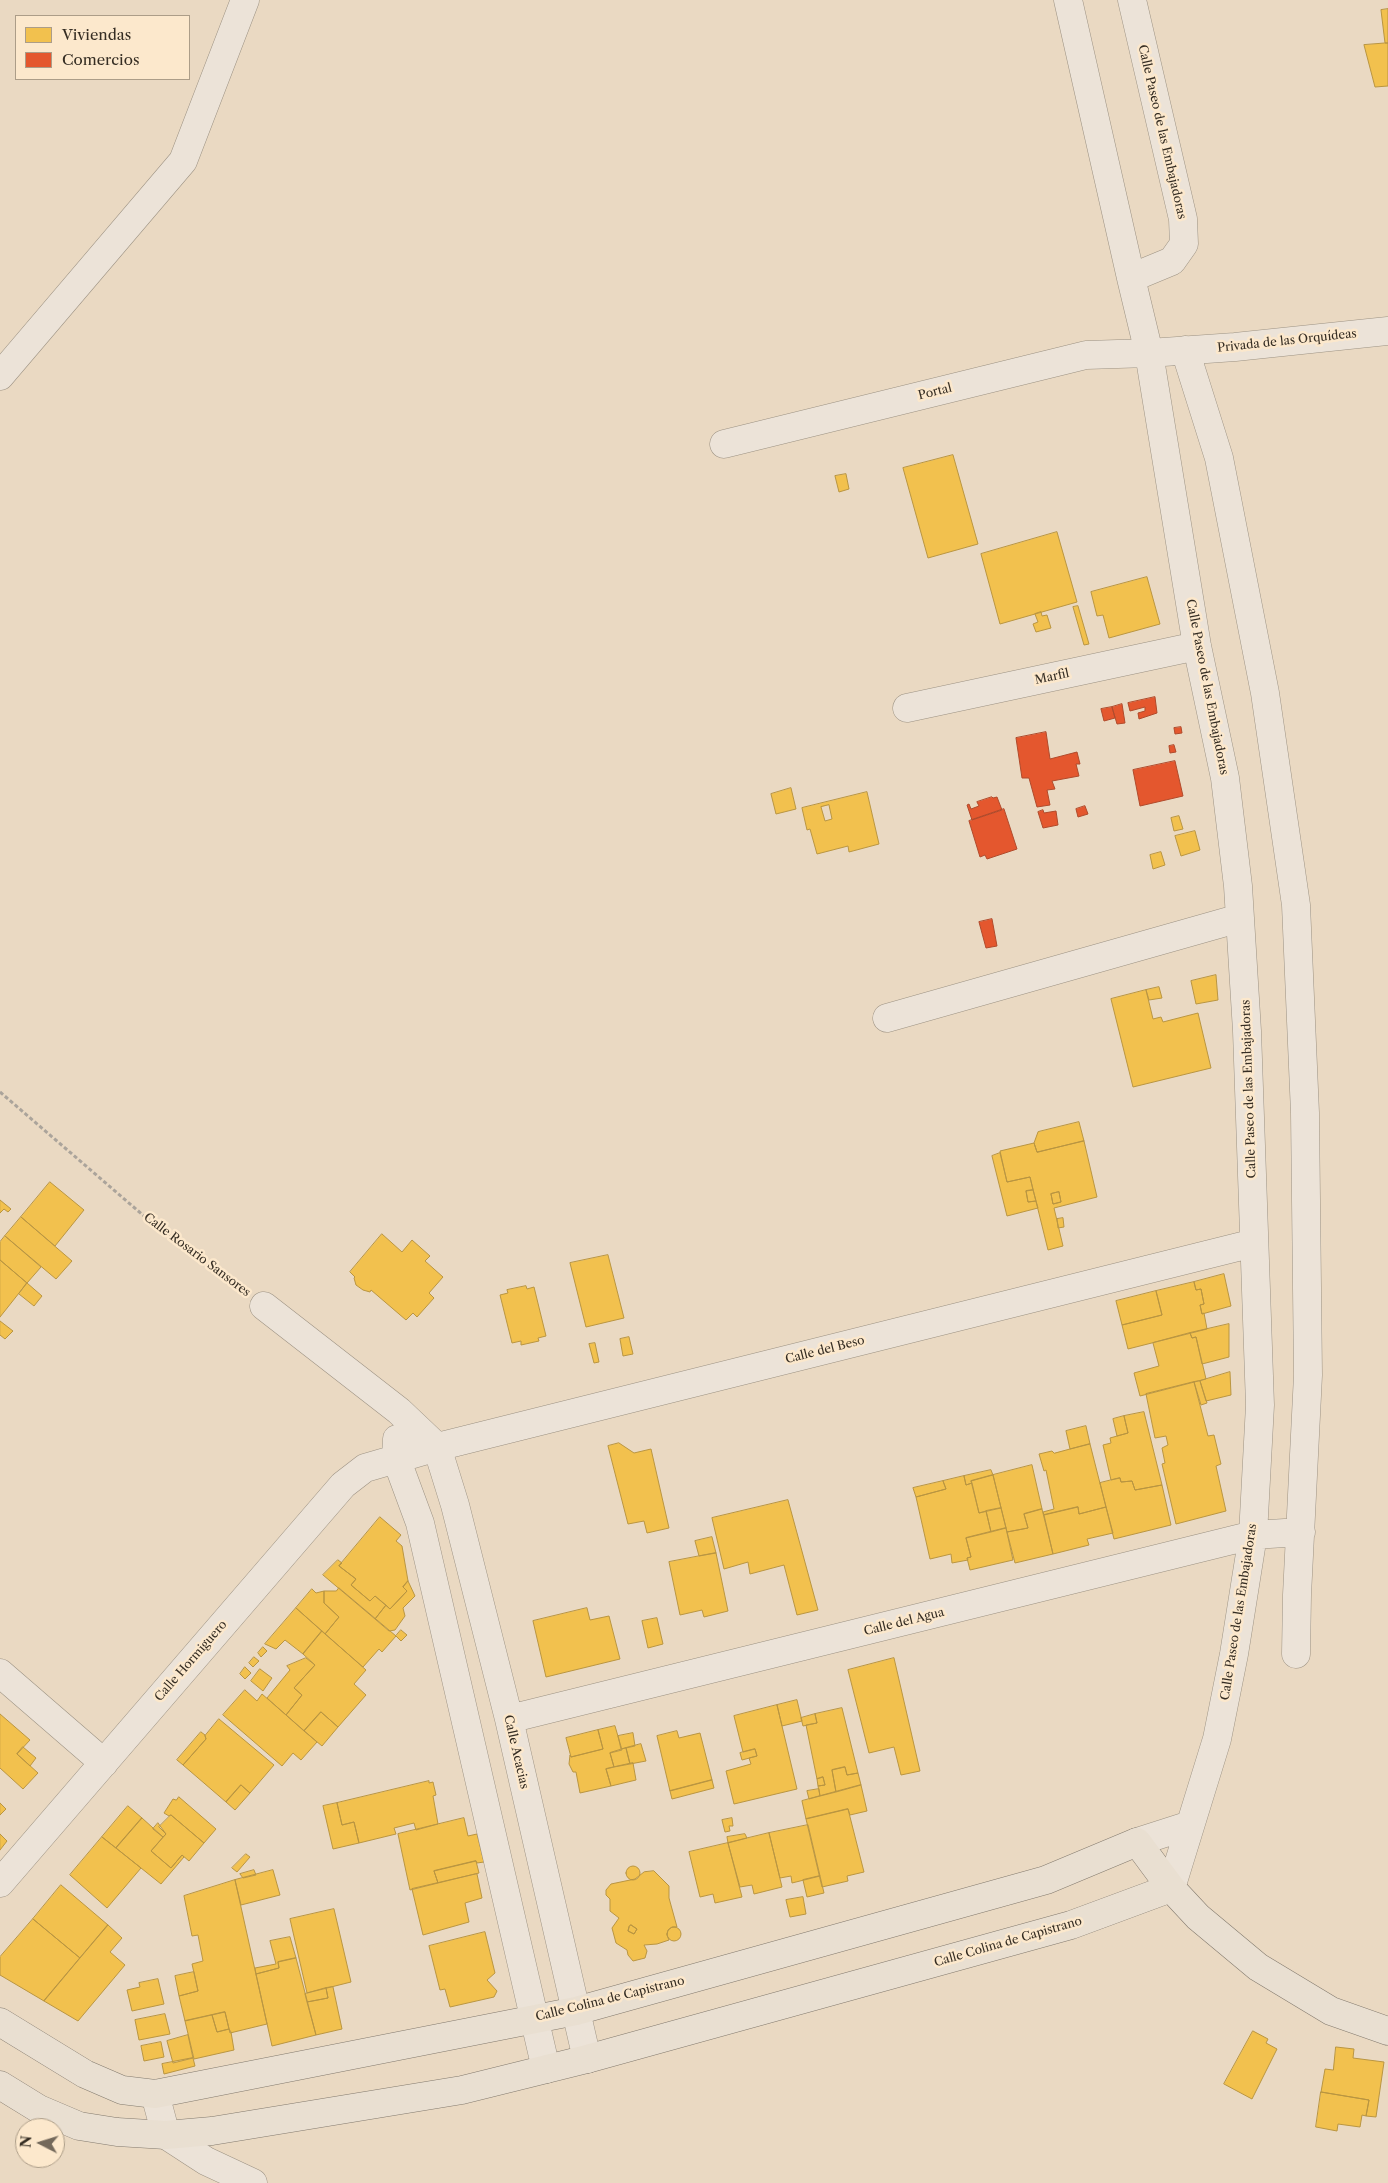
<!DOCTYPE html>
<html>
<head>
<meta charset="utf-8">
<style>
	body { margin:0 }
	#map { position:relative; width:1388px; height:2183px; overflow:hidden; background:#ead9c2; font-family:"Libre Caslon Text",serif }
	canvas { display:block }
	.legend { position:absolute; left:15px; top:15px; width:175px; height:65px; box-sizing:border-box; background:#fce8cc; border:1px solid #ac9d88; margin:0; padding:6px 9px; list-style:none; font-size:15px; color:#352d23 }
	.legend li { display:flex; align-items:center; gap:10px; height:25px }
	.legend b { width:25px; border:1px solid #ac9d88 }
	.north { position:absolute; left:15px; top:2118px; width:50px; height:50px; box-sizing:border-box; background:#fce8cc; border:1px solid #ac9d88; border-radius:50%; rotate:275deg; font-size:14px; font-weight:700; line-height:20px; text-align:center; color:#352d23 }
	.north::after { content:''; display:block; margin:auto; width:18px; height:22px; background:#74695b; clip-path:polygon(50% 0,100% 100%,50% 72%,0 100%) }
</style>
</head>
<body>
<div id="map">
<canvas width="1388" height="2183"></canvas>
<ul class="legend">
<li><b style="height:14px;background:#f2c14e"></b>Viviendas</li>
<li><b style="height:14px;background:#e4572e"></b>Comercios</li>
</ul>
<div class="north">N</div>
</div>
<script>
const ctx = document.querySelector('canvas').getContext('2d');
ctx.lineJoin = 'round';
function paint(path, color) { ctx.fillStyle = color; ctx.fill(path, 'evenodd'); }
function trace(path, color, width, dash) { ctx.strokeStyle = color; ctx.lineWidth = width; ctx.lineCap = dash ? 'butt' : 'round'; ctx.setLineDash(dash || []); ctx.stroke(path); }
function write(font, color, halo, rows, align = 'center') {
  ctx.font = font + ' "Libre Caslon Text",serif'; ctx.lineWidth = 5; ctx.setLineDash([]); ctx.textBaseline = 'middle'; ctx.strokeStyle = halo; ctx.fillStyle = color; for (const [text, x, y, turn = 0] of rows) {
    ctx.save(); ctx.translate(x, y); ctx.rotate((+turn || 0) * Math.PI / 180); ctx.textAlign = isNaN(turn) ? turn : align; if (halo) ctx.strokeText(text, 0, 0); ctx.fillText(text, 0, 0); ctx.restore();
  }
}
const homes = new Path2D(`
	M1388,9V43H1385L1381,10Z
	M1385,43H1388V86L1375,87L1364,45Z
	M953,455L978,544L928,558L903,468Z
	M846,474L849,489L839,492L835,476Z
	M1057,532L1077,602L1000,624L981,554Z
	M1147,577L1160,624L1109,638L1103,615L1097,616L1091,592Z
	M1078,606L1089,644L1084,645L1073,607Z
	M1041,612L1042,616L1047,615L1051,628L1036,632L1033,624L1038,622L1035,614Z
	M791,788L796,809L776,814L771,794Z
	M867,792L879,844L849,852L848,846L817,854L810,829L807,830L802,808ZM829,805L832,819L825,821L821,807Z
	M1179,816L1183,829L1174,831L1171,818Z
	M1195,831L1200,850L1181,856L1175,836Z
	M1161,852L1165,865L1153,869L1150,855Z
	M1216,975L1218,1000L1196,1004L1191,981Z
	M1159,987L1162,998L1149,1000L1146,990Z
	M1146,990L1153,1019L1161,1017L1163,1022L1198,1013L1211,1068L1133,1087L1111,999Z
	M1079,1122L1084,1141L1037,1152L1034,1143L1038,1132Z
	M1084,1141L1097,1197L1054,1208L1063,1246L1048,1250L1030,1177L1007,1182L1000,1151L1034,1143L1037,1152ZM1059,1192L1061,1202L1053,1204L1051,1194Z
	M1000,1153L1007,1182L1030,1177L1033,1190L1026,1191L1028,1202L1036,1201L1038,1208L1007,1216L992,1156Z
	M50,1182L84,1210L55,1246L21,1217Z
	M1033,1190L1036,1201L1028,1202L1026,1191Z
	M1059,1192L1061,1202L1053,1204L1051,1194Z
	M0,1200L11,1209L8,1212L4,1209L0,1213Z
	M21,1217L72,1261L56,1279L5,1236Z
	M1063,1218L1064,1227L1058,1228L1057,1219Z
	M382,1234L402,1252L412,1240L430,1256L425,1261L443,1277L429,1293L434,1298L417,1317L413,1313L406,1320L371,1290L370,1292L363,1290L356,1285L354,1278L355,1277L350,1272Z
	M5,1236L41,1267L27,1283L0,1260V1242Z
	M608,1255L624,1318L586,1327L570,1263Z
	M0,1260L27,1283L0,1317Z
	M1224,1274L1231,1306L1202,1314L1200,1305L1204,1304L1201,1289L1196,1290L1194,1282Z
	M1194,1282L1196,1290L1201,1289L1204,1304L1200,1305L1202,1314L1204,1313L1207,1329L1128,1349L1122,1325L1162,1315L1156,1291Z
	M27,1283L42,1296L34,1306L19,1294Z
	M526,1286L527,1289L534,1287L546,1336L538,1338L539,1341L521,1345V1341L512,1343L500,1295L508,1293L507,1290Z
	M1156,1291L1162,1315L1122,1325L1116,1301Z
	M0,1321L13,1331L5,1339L0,1335Z
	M1229,1324V1357L1202,1364L1196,1337L1192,1338L1190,1333Z
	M1190,1333L1192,1338L1196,1337L1206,1379L1140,1396L1134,1373L1159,1366L1153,1343Z
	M629,1337L633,1354L623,1356L620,1339Z
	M595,1343L599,1362L594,1363L589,1344Z
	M1230,1372L1231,1395L1206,1401L1200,1381Z
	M1200,1381L1207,1403L1201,1405L1194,1382Z
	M1194,1382L1208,1436L1214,1435L1221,1464L1216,1466L1226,1511L1176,1524L1162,1464L1165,1463L1162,1448L1168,1445L1166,1436L1155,1438L1146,1394Z
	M1144,1412L1162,1485L1135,1490L1132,1481L1121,1482L1120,1478L1111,1480L1103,1445L1111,1443L1110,1438L1128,1433L1124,1416Z
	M1124,1416L1128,1433L1117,1436L1113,1419Z
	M1086,1426L1090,1444L1070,1449L1066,1431Z
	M619,1443L634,1453L651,1449L669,1528L647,1533L644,1521L628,1524L608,1446Z
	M1090,1444L1106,1507L1079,1514L1078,1507L1044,1515L1043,1512L1054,1509L1046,1470L1044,1471L1039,1454L1052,1451L1054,1453Z
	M1032,1465L1042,1509L1024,1514L1028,1528L1007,1532L993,1475Z
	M991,1470L993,1475L971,1481L972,1483L966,1485L964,1476Z
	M993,1475L1001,1508L979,1513L971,1481Z
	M964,1476L966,1485L972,1483L979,1513L986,1511L991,1532L966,1538L971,1557L967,1558L968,1560L952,1563L951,1554L930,1559L916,1497L946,1489L943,1481Z
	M1120,1478L1121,1482L1132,1481L1135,1490L1162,1485L1171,1525L1114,1539L1100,1483Z
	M943,1481L946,1489L916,1497L913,1488Z
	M788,1500L818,1610L797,1615L784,1565L750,1574L748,1562L724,1569L712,1518Z
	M1078,1507L1079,1514L1106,1507L1113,1533L1087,1539L1089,1545L1053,1554L1044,1515Z
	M1001,1508L1006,1528L991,1532L986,1511Z
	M1042,1509L1053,1554L1015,1563L1007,1532L1028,1528L1024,1514Z
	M380,1517L401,1535L396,1541L402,1546L408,1581L403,1587L407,1591L390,1609L375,1596L370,1601L351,1585L356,1579L339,1566Z
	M1006,1528L1013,1560L970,1570L967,1558L971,1557L966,1538Z
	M712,1537L716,1553L699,1556L695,1541Z
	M716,1553L728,1611L704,1617L702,1610L680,1615L669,1562Z
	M338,1560L342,1563L339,1566L356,1579L351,1585L370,1601L375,1596L386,1605L375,1619L323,1575Z
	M408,1581L415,1596L403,1608L405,1616L395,1630L389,1631L375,1619L386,1605L390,1609L407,1591L403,1587Z
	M339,1588L396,1636L382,1652L379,1649L363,1667L325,1634L339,1617L324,1603V1591H336Z
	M312,1589L316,1593L324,1591V1603L339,1617L325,1634L296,1608Z
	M296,1608L322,1631L303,1654L285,1640L276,1649L265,1644Z
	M587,1608L590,1620L609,1616L620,1659L546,1677L533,1621Z
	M657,1618L663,1644L648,1648L642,1621Z
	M401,1630L407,1635L401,1641L396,1636Z
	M322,1631L366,1670L354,1684L366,1695L338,1727L321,1712L304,1731L286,1715L302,1695L294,1688L315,1665L303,1654Z
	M263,1647L267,1651L261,1657L258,1653Z
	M254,1657L259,1661L253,1667L249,1663Z
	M306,1658L315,1665L294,1688L302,1695L286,1715L267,1698L290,1670L287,1666Z
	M894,1658L920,1771L901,1775L894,1747L869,1753L848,1670Z
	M245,1667L251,1673L245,1679L240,1674Z
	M260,1669L272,1678L263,1691L251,1681Z
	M245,1690L257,1701L262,1694L317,1742L301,1760L293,1753L282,1766L223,1715Z
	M797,1700L802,1721L782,1726L777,1705Z
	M777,1705L797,1789L734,1804L726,1771L751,1764L749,1758L757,1756L755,1749L743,1752L734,1716Z
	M842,1708L858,1773L847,1775L845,1767L832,1770L836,1792L820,1796L818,1786L825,1785L823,1777L817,1779L806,1725L817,1723L815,1714Z
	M321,1712L338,1727L322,1746L304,1731Z
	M0,1714L30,1740L17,1754L38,1773L23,1789L0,1768Z
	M815,1714L817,1723L803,1726L801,1718Z
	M219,1719L274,1765L250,1793L241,1785L226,1802L183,1765L206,1739L205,1736Z
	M615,1726L622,1750L610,1753L614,1767L606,1769L611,1786L580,1793L576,1772H573L569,1764L570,1755L571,1757L603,1749L598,1730Z
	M598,1730L603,1749L571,1757L566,1738Z
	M677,1731L679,1738L700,1733L712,1780L670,1791L657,1736Z
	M201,1732L205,1735L206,1739L183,1765L177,1760Z
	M633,1733L635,1746L621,1749L618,1736Z
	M641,1744L646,1761L630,1764L626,1748Z
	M23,1747L36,1758L30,1766L17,1754Z
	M626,1748L630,1764L614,1767L610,1753Z
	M755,1749L757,1756L742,1760L740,1753Z
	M633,1763L636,1780L611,1786L606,1769Z
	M845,1767L847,1775L858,1773L861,1785L836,1792L832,1770Z
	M823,1777L825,1785L818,1786L817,1779Z
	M712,1780L714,1788L672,1799L670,1791Z
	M429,1781V1783L433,1782L436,1795L433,1796L438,1824L416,1830L414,1823L394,1828L396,1834L359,1843L354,1822L342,1825L337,1803Z
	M241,1785L250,1793L235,1810L226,1802Z
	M861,1785L867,1811L850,1815L848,1809L806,1819L802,1801Z
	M819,1789L820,1796L809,1799L807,1791Z
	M179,1797L216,1829L204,1843L171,1815L169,1816L164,1813L173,1799L176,1800Z
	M0,1803L6,1809L0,1815Z
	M337,1803L342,1825L354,1822L359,1843L333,1849L323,1806Z
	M128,1806L142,1818L116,1848L102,1837Z
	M848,1809L864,1872L847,1876L848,1881L822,1887L806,1819Z
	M171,1815L204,1843L189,1861L182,1855L171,1868L151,1851L166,1834L159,1827Z
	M142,1818L163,1837L151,1851L171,1868L182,1855L184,1857L161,1884L116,1848Z
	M464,1818L468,1836L477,1834L484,1862L477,1863L476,1861L434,1871L438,1883L410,1890L398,1834Z
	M732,1818L733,1826H729L730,1831L725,1832L722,1820Z
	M158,1823L166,1834L163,1837L153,1829Z
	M808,1825L820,1876L792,1883L791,1876L780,1878L769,1833Z
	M769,1833L782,1887L754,1894L752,1885L740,1887L728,1843Z
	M0,1834L7,1841L0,1850Z
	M745,1834L747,1838L728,1843L727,1837Z
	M102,1837L141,1868L107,1908L70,1875Z
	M728,1843L742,1897L715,1903L713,1894L700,1897L689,1852Z
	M246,1854L250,1857L237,1872L232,1868Z
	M476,1861L479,1873L438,1883L434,1871Z
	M626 1873a7 7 0 1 1 14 0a7 7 0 1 1-14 0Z
	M254,1870L256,1875L243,1878L240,1874Z
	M273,1870L280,1895L241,1905L235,1880Z
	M654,1871L669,1886V1898L677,1927H672L668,1930L667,1935L669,1940L657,1944L644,1945L647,1951L645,1958L633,1961L628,1955L627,1950L616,1943L612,1928L619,1918L610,1911V1899L606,1895V1890L611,1884L635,1879L644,1872ZM631,1925L637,1929L634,1934L628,1931L629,1927Z
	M477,1874L482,1898L465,1903L469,1922L423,1935L412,1889Z
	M820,1876L824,1893L807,1897L803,1880Z
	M235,1880L267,2024L230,2033L225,2012L185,2021L179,1996L198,1991L192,1964L203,1961L198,1935L192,1936L184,1896Z
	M61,1885L108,1925L80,1958L33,1919Z
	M803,1897L806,1914L790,1917L786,1900Z
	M334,1909L351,1982L307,1993L290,1919Z
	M33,1919L80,1958L44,2001L0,1975V1957Z
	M108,1925L122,1938L110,1952L125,1965L78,2021L44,2001Z
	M631,1925L637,1929L634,1934L628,1931L629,1927Z
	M667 1934a7 7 0 1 1 14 0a7 7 0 1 1-14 0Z
	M485,1932L495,1973L487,1980L497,1991L494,1997L450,2007L445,1989L440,1990L429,1946Z
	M290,1937L296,1958L278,1962L279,1968L256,1974L255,1968L276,1964L270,1941Z
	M296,1958L316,2035L272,2046L256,1974L279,1968L278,1962Z
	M194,1972L198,1991L179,1996L175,1976Z
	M158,1979L164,2004L132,2011L127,1990L140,1987L139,1983Z
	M333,1987L342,2029L316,2035L307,2002L328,1998L326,1988Z
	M326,1988L328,1998L307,2002L305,1994Z
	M225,2012L229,2029L217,2032L212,2015Z
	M165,2014L170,2034L139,2040L135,2020Z
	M212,2015L217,2032L229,2029L231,2032L234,2050L194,2059L185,2021Z
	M1253,2031L1268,2039L1266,2043L1277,2049L1252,2099L1224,2084Z
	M188,2035L193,2058L173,2063L167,2041Z
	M161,2042L164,2057L144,2061L141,2046Z
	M1336,2047L1354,2049L1353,2058L1384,2062L1376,2117L1366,2116L1369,2100L1321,2092L1325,2069L1333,2070Z
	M193,2058L195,2066L164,2074L162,2064Z
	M1321,2092L1369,2100L1366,2116L1362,2115L1360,2127L1338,2124L1337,2131L1316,2127Z`);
paint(homes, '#f2c14e');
trace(homes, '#b99541', 1);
const shops = new Path2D(`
	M1155,697L1157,713L1139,719L1138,713L1145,711V707L1130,711L1128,703Z
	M1122,704L1125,723L1117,724L1112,707Z
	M1112,707L1115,718L1104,721L1101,709Z
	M1181,727L1182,733L1175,734L1174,728Z
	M1046,732L1050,759L1077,752L1080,764H1076L1079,776L1052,781L1055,789L1047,790L1050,805L1037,807L1029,778H1022L1016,738Z
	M1174,745L1176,752L1170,753L1169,746Z
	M1175,761L1183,796L1140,806L1133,770Z
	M992,797L993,798L997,797L1002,810L972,820L967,805L969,804L971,809L979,806L977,802Z
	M1085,806L1088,814L1078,817L1076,809Z
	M1004,809L1017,849L987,859L985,855L980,857L969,821Z
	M1043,810L1044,813L1056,811L1058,825L1043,828L1038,812Z
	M992,919L997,946L986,948L979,922Z`);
paint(shops, '#e4572e');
trace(shops, '#b04a2b', 1);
const minor = new Path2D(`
	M1068,0L1131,278
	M1185,350L1219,458L1265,693L1296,905L1305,1113L1308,1375L1297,1595L1296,1654
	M0,376L183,161L245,0
	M724,444L1086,355L1149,353L1131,278L1172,261L1184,244L1183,219L1132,0
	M907,708L1197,646
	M887,1018L1240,918
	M264,1306L399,1411L437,1447L455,1505L509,1719L587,2059
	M397,1439L396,1458L420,1523L546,2069
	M0,1673L104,1763
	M509,1719L1253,1535L1301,1532
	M1137,1842L1190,1825
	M0,1883L343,1485L365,1468L437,1447L1254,1243
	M1171,1888L1217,1739L1234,1654L1253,1535L1260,1405L1247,1031L1238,886L1225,778L1197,646L1149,353L1235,347L1388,331
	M155,2094L166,2135L206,2161L253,2183`);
const major = new Path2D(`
	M0,2022L85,2074L122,2090L155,2094L576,2011L1046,1880L1137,1842L1171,1888L1198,1917L1258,1967L1331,2011L1388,2031
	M0,2085L39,2109L79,2126L117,2132L166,2135L212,2131L462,2090L587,2059L1071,1925L1171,1888`);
trace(minor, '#9c9283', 29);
trace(major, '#837a6e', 29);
trace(new Path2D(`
	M0,1092L151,1222L238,1286`), '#aba49b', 3, [4, 2.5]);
trace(minor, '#ece3d8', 28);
trace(major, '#e9dfd1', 28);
write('12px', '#352d23', '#fce8cc', [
	["Calle Paseo de las Embajadoras",1162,132,77],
	["Privada de las Orquídeas",1287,341,-6],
	["Portal",935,392,-14],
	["Marfil",1052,677,-12],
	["Calle Paseo de las Embajadoras",1207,687,79],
	["Calle Paseo de las Embajadoras",1249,1089,-92],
	["Calle Rosario Sansores",197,1255,37],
	["Calle del Beso",825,1350,-14],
	["Calle Paseo de las Embajadoras",1239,1612,-81],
	["Calle del Agua",904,1622,-14],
	["Calle Hormiguero",191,1661,-49],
	["Calle Acacias",516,1752,77],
	["Calle Colina de Capistrano",1008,1942,-16],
	["Calle Colina de Capistrano",610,1999,-14]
]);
</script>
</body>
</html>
